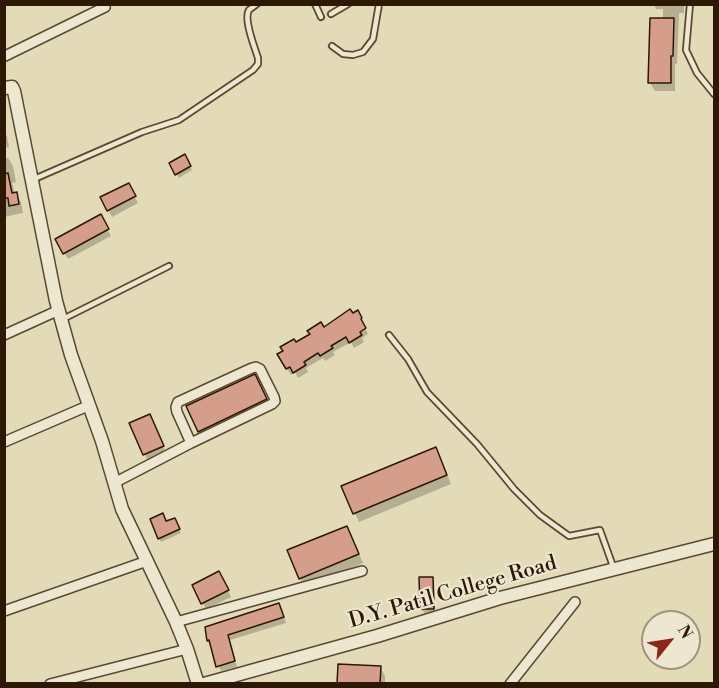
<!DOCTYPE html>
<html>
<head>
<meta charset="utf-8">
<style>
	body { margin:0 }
	#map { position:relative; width:719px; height:688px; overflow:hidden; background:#e3dab8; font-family:"Libre Bodoni",serif }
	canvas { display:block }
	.frame { position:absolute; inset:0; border:6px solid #2d1803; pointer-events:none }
	.north { position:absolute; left:641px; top:610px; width:60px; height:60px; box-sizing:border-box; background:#ede7d1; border:2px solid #a0947f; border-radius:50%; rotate:60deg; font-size:16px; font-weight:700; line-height:24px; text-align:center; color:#2d1803 }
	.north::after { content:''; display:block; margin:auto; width:21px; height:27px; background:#8f2418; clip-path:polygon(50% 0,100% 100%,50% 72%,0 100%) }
</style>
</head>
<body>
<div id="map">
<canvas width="719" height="688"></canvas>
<div class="frame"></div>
<div class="north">N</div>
</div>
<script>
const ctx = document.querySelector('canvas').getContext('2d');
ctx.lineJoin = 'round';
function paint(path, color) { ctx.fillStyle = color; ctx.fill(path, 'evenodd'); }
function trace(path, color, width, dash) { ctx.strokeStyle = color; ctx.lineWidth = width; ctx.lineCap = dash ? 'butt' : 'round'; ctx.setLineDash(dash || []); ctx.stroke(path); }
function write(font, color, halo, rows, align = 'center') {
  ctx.font = font + ' "Libre Bodoni",serif'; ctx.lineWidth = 4.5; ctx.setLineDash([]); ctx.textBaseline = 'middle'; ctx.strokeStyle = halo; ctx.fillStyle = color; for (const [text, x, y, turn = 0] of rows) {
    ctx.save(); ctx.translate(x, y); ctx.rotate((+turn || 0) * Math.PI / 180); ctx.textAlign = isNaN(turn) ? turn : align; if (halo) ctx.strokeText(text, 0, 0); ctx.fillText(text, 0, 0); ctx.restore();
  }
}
paint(new Path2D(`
	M654,4H684V13H679L677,64H675V91H655L650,83L663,20V9H656Z
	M4,132L7,136L9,147L4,148Z
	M4,149L6,158H8L13,166L16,182L12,183L15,194H16L21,202L23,213L4,217Z
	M184,156L192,170L179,178L171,163Z
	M128,185L138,203L112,217L102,198Z
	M100,216L111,236L68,259L57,240Z
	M361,318L368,334L362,338L364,342L354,348L351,342L333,352L335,355L325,361L323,358L306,368L308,372L298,378L295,372L291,375L279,355L323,329Z
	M259,384L271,408L204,440L188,406Z
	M153,422L166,453L148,461L131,424Z
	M440,458L451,484L359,522L343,487Z
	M152,520L166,523H177L181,533L161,542Z
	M347,527L363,563L305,587L300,578Z
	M432,578L434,582L435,612L424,613L422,609Z
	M222,579L231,597L206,609L194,586Z
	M282,610L286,623L230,640L237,667L221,671L208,641L206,628Z
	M380,667L385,676V684H339Z`), '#0003');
const building = new Path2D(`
	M650,18H674L673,56H671V83H648Z
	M185,154L191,166L175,175L169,163Z
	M8,173L12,193L17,192L19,204L9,206L8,198H4V174Z
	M129,183L136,196L107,211L100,197Z
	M101,214L109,229L63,254L55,239Z
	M350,309L353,313L358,310L362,318L361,319L366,328L360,332L362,335L349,343L346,337L331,346L333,348L320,356L318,353L304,362L306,365L293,373L290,367L286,369L277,354L283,351L280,347L294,339L296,342L310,334L307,331L321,322L324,327Z
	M255,374L267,399L198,432L186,406Z
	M150,414L164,446L143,455L129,423Z
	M436,447L447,475L353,514L341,486Z
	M163,513L166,521L175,518L180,529L158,539L150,519Z
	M347,526L359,554L299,579L287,550Z
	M219,571L229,590L201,604L192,585Z
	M419,577H433L434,609H420Z
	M279,603L284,617L228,635L235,661L216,667L209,640L207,641L205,627Z
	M338,664L381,666L380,684H337Z`);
paint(building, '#d49e8b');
trace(building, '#2d1803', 1.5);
const service = new Path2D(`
	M315,4L321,17
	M690,4L686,50L697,73L714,94
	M331,14L348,4
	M332,46L343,54L353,55L363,52L373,39L379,4
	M32,180L142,132L179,120L253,70L258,64V58C255,48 243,19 249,10C250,9 256,5 257,4
	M61,320L169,266
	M389,335L408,359L427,392L477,444L514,489L540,515L569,536L600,530L614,569`);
const minor = new Path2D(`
	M5,56L105,7L104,4
	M4,335L59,310
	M4,442L90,405
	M114,483L191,443L272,404L275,401L274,397L260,369L256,367L252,368L178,402L176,407L177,412L191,443
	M4,611L147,561
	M176,622L362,571
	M50,684L187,649
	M510,684L575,602`);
const tertiary = new Path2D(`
	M4,88L12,87L14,91L56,301L71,355L102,441L122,509L176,622L187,649L198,684
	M204,684L377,636L500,598L714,544`);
trace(service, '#5a4830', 8);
trace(minor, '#5a4830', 12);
trace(tertiary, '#5a4830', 15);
trace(service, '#ede7d1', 4.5);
trace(minor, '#ede7d1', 9);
trace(tertiary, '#ede7d1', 12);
write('21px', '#2d1803', '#ede7d1', [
	["D.Y. Patil College Road",453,593,-16]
]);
</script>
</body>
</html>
